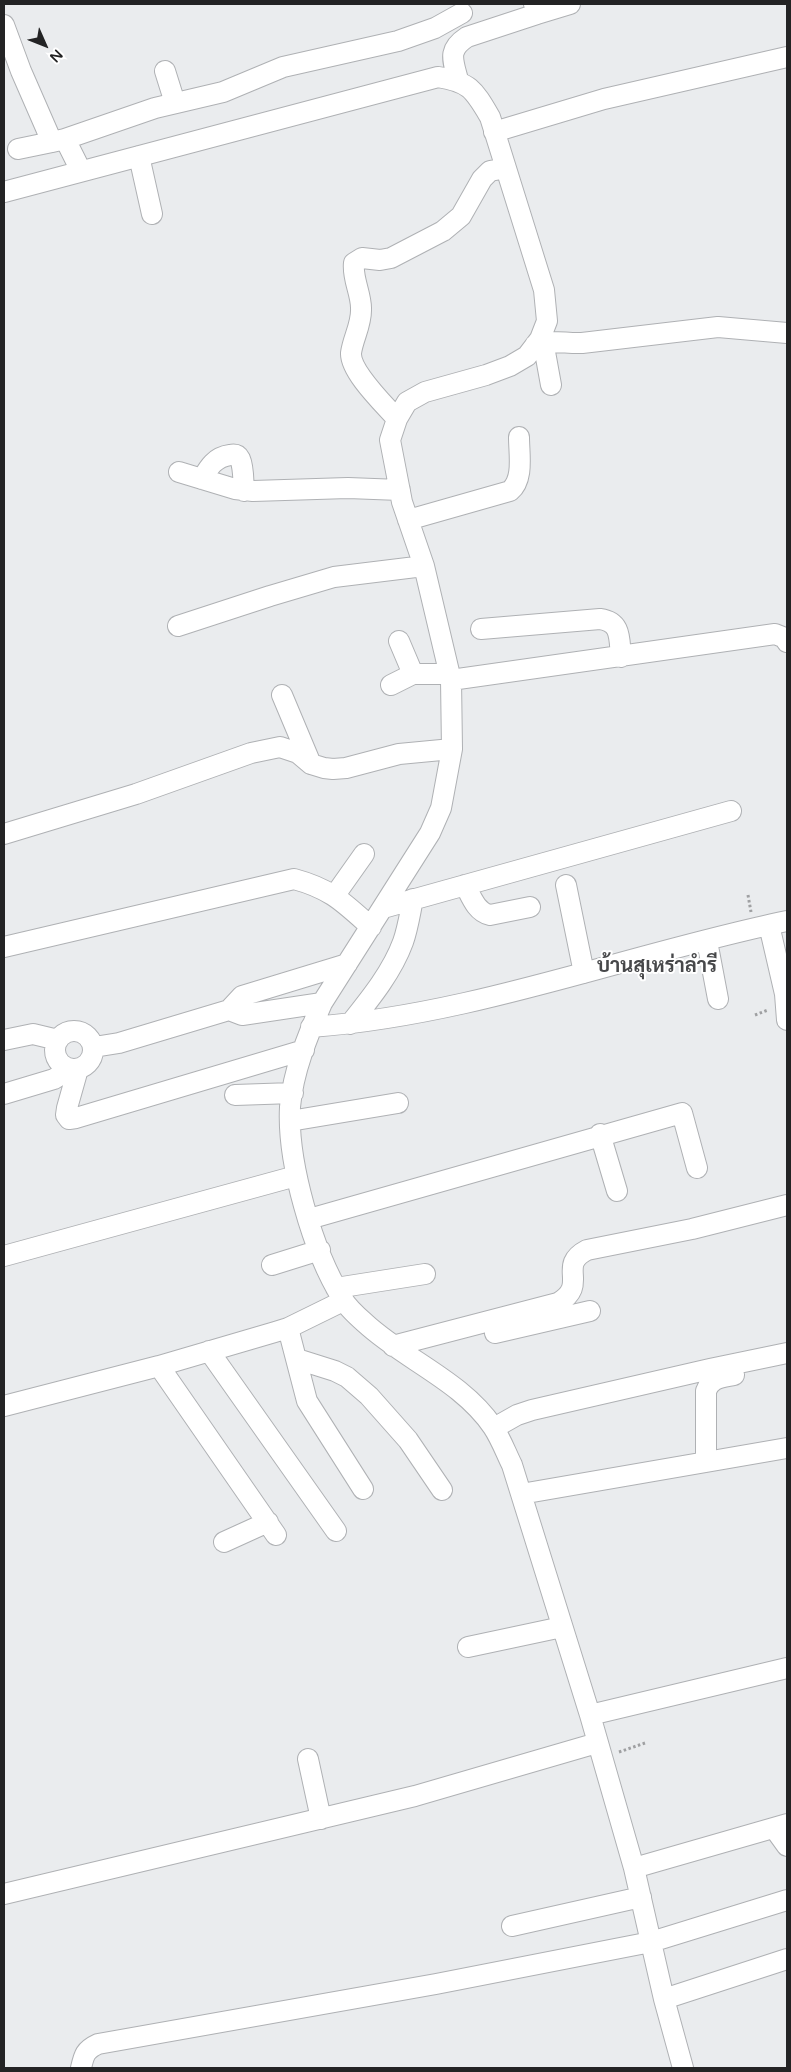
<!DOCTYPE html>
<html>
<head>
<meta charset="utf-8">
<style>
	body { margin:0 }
	#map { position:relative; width:791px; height:2072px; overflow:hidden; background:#eaecee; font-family:"Varela Round",sans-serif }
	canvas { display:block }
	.frame { position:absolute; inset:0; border:5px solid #232324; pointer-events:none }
	.north { position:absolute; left:20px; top:20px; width:50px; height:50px; -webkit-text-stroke:4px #fff; paint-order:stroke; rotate:134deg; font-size:14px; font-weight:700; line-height:20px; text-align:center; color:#232324 }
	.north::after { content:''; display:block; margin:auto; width:18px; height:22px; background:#232324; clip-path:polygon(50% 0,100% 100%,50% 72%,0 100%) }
</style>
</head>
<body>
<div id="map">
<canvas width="791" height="2072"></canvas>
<div class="frame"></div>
<div class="north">N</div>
</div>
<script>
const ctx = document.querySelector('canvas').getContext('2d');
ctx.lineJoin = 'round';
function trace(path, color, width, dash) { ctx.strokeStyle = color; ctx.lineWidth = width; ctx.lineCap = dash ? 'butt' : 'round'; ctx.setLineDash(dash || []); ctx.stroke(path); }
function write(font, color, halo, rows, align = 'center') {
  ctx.font = font + ' "Varela Round",Sarabun,sans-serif'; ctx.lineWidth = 4; ctx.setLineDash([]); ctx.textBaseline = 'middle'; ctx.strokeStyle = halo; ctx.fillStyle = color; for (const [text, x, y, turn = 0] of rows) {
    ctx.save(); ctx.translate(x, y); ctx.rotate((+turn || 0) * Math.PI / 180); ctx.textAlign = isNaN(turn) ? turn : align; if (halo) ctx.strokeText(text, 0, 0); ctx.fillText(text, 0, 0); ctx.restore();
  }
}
const minor = new Path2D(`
	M537,14L570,4
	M4,25L21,71L52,142L65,139
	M165,71L175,103
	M458,80C453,60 447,50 467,37L537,14L534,4
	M494,132L604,99L787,57
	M18,149L52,142
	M139,156L152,214
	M81,171L65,139L155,108L223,92L283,67L398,41L435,28L462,13
	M4,192L438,77C470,82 474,90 490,117L544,290L547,321L540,339L527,356L510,366L486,375L425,392L407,402L397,419L390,440L402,502L424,566L451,680L452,749L441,808L430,833L322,1003C308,1035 293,1071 290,1107C287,1162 313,1252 342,1298C347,1307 357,1316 365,1323C405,1360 462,1381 493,1427C501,1439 506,1453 512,1465L590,1715L634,1868L664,1999L683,2068
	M543,341L551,385
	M535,345C549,339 567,344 582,343L718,327L787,333
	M397,419C385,405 350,372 351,353C353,338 362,324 361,308C361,293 352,278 354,263L362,258L380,260L391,258L443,231L461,216L482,179L490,171L506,168
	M179,472L235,489L253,491L348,488L400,490
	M202,479C209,467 215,457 230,455C235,454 238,455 240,459C244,468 243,481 244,491
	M408,520L510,491C524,479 519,455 519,437
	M178,626L270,596L334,577L424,566
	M481,629L600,619C622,622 619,639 621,657
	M399,641L413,674
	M451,680L775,634L785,638L787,642
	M391,685L413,674H450
	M282,695L311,764
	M4,834L136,794L251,753L280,747L298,753L311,764L324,768L333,769L346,768L399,754L452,749
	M465,885C471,896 476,912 490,915L530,907
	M566,885L584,973
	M335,895L364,854
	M383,908L731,811
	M769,925L785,994L787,1020
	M707,941L718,999
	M4,947L294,879C331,889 343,902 371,927
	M322,1003L242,1015L229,1010L242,996L347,964
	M350,1024C370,999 392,972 403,942C408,928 410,913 413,899
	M311,1027C474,1015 628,954 787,921
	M55 1050a19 19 0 1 1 38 0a19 19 0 1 1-38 0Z
	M4,1040L33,1034L58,1040
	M94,1047L119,1043L229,1010
	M78,1069L67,1108L66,1115L69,1119L76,1118L304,1050
	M4,1094L54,1079L70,1069
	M235,1095L293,1093
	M290,1121L398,1103
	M600,1134L617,1191
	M309,1219L682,1113L697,1168
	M4,1256L296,1176
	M272,1265L320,1250
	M336,1288L425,1274
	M288,1328L307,1401L363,1489
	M495,1333L590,1311
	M393,1346L558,1303C590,1284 556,1266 587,1250L692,1229L787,1205
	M209,1351L336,1531
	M297,1359L335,1371L347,1377L369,1396L408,1440L442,1490
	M159,1366L276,1535
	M4,1406L159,1366L275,1332L288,1328L343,1301
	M494,1428L517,1415L532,1410L710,1369L787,1353
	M706,1462V1391C711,1378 720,1378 734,1375
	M521,1494L787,1448
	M224,1542L268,1522
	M468,1647L562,1627
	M590,1715L787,1668
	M308,1759L321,1819
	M774,1828L787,1846
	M634,1868L787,1824
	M4,1894L415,1796L597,1743
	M512,1926L641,1897
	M664,1999L787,1959
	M81,2068C84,2055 85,2050 98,2044L436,1984L615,1949L651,1942L787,1900`);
trace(minor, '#afb1b4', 22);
trace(new Path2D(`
	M748,895L751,912
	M755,1015L768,1010
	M619,1752L645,1743`), '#9fa0a2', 3, [2.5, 2.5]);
trace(minor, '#fff', 20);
write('bold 20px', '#47484a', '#fff', [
	["บ้านสุเหร่าลำรี",657,967]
]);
</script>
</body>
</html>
